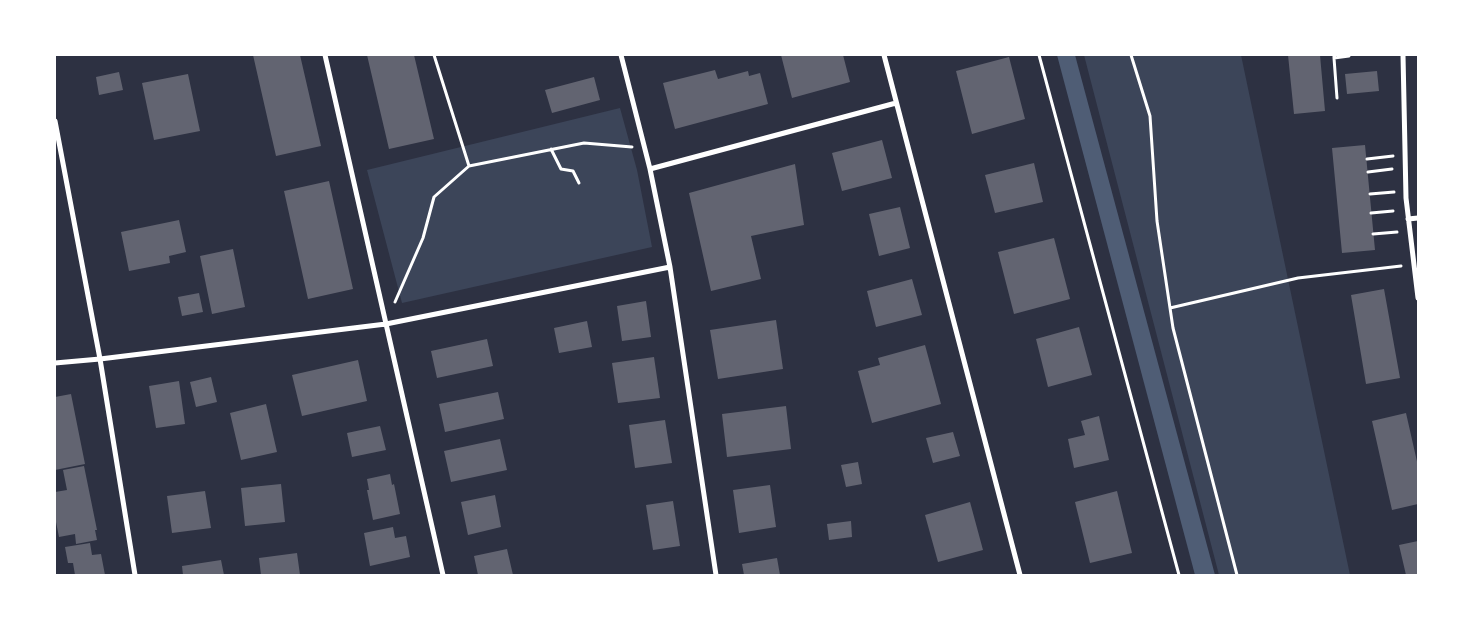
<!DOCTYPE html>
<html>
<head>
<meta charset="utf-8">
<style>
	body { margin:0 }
	#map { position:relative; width:1473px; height:630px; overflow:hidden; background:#2d3142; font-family:Manrope,sans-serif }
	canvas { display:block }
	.frame { position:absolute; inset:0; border:56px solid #fff; pointer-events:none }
</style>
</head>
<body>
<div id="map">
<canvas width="1473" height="630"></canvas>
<div class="frame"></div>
</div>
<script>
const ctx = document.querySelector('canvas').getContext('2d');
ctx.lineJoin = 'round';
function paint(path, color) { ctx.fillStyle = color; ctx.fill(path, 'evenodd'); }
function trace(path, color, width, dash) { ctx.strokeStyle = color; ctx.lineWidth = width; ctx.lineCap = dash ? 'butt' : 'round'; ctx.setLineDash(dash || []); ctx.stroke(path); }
paint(new Path2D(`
	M1084,55H1241L1350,575H1219Z
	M620,108L637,170L652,247L402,303L367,170Z`), '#3c4559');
paint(new Path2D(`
	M1057,55H1075L1215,575H1195Z`), '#4f5d75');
paint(new Path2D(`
	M253,55H300L321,146L276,156Z
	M367,55H414L434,139L389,149Z
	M781,55H843L850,82L792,98Z
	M1288,55H1320L1325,111L1294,114Z
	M1009,57L1025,119L972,134L956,71Z
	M715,70L718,79L748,71L749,76L760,73L768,104L675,129L663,83Z
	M1377,71L1379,91L1347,94L1345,74Z
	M119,72L123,90L99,95L96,77Z
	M188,74L200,131L154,140L142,83Z
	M594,77L600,100L552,113L545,90Z
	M882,140L892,178L842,191L832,153Z
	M1365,145L1375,250L1342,253L1332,148Z
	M1034,163L1043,202L995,213L985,175Z
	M795,164L804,225L751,236L761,279L711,291L689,193Z
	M329,181L353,289L308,299L284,191Z
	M900,207L910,248L879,256L869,214Z
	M179,220L186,252L169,256L170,263L129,271L121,232Z
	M1054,238L1070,299L1014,314L998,252Z
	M233,249L245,307L212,314L200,256Z
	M912,279L922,315L876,327L867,291Z
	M1384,289L1400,378L1366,384L1351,295Z
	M199,293L203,312L182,316L178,297Z
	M646,301L651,337L622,341L617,306Z
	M776,320L783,369L718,379L710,330Z
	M587,321L592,347L559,353L554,328Z
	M1079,327L1092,375L1048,387L1036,339Z
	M487,339L493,366L437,378L431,351Z
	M925,345L941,404L872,423L858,371L880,365L878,358Z
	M654,357L660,398L618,403L612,363Z
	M358,360L367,401L302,416L292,375Z
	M211,377L217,402L196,407L190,382Z
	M179,381L185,424L156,428L149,386Z
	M498,392L504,419L445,432L439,404Z
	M71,394L85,464L55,470V397Z
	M266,404L277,452L241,460L230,413Z
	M786,406L791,449L727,457L722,414Z
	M1406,413L1418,466V504L1392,510L1372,421Z
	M1099,416L1109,460L1074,468L1068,439L1085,435L1081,421Z
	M665,420L672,463L635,468L629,425Z
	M380,426L386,450L352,457L347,433Z
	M953,432L960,456L933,463L926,438Z
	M500,439L507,470L451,482L444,451Z
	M858,462L862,484L846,487L841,465Z
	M84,466L97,530H95L97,540L76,544L75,534L59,537L55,517V492L67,490L63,470Z
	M390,474L392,485L394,484L400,514L373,520L367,490H369L367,479Z
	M281,484L285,522L245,526L241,488Z
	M770,485L776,527L739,533L733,490Z
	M205,491L211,528L172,533L167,496Z
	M1117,491L1132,553L1090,563L1075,502Z
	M495,495L501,527L468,535L461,502Z
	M673,501L680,546L653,550L646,505Z
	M970,502L983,550L938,562L925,515Z
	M851,521L852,537L829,540L827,524Z
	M393,527L395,538L406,536L410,557L370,566L364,533Z
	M1418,541V575H1406L1399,545Z
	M90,543L92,555L101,554L105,575H75L73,563H68L65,547Z
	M507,549L513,575H478L474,556Z
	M297,553L300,575H261L259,558Z
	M777,558L780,575H744L742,564Z
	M221,560L224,575H183L182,566Z`), '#626471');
trace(new Path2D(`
	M434,55L469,166
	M1039,55L1179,575
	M1131,55L1150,116L1157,221L1173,328L1237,575
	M1334,55V58L1349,56
	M1334,58L1337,98
	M551,149L561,169L573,171L579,183
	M1367,159L1393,156
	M1368,172L1392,169
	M1370,194L1394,192
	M1371,213L1393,211
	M1373,234L1397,232
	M395,302L423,238L434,197L469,166L584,143L632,147
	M1170,308L1298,278L1401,266`), '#fff', 3);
trace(new Path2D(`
	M325,55L443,575
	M621,55L650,169L670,267L716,575
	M884,55L1020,575
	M1403,55L1406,198L1418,298
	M55,121L100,359L135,575
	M650,169L896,103
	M1408,219L1418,218
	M55,363L100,359L386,324L670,267`), '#fff', 5);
</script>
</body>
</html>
